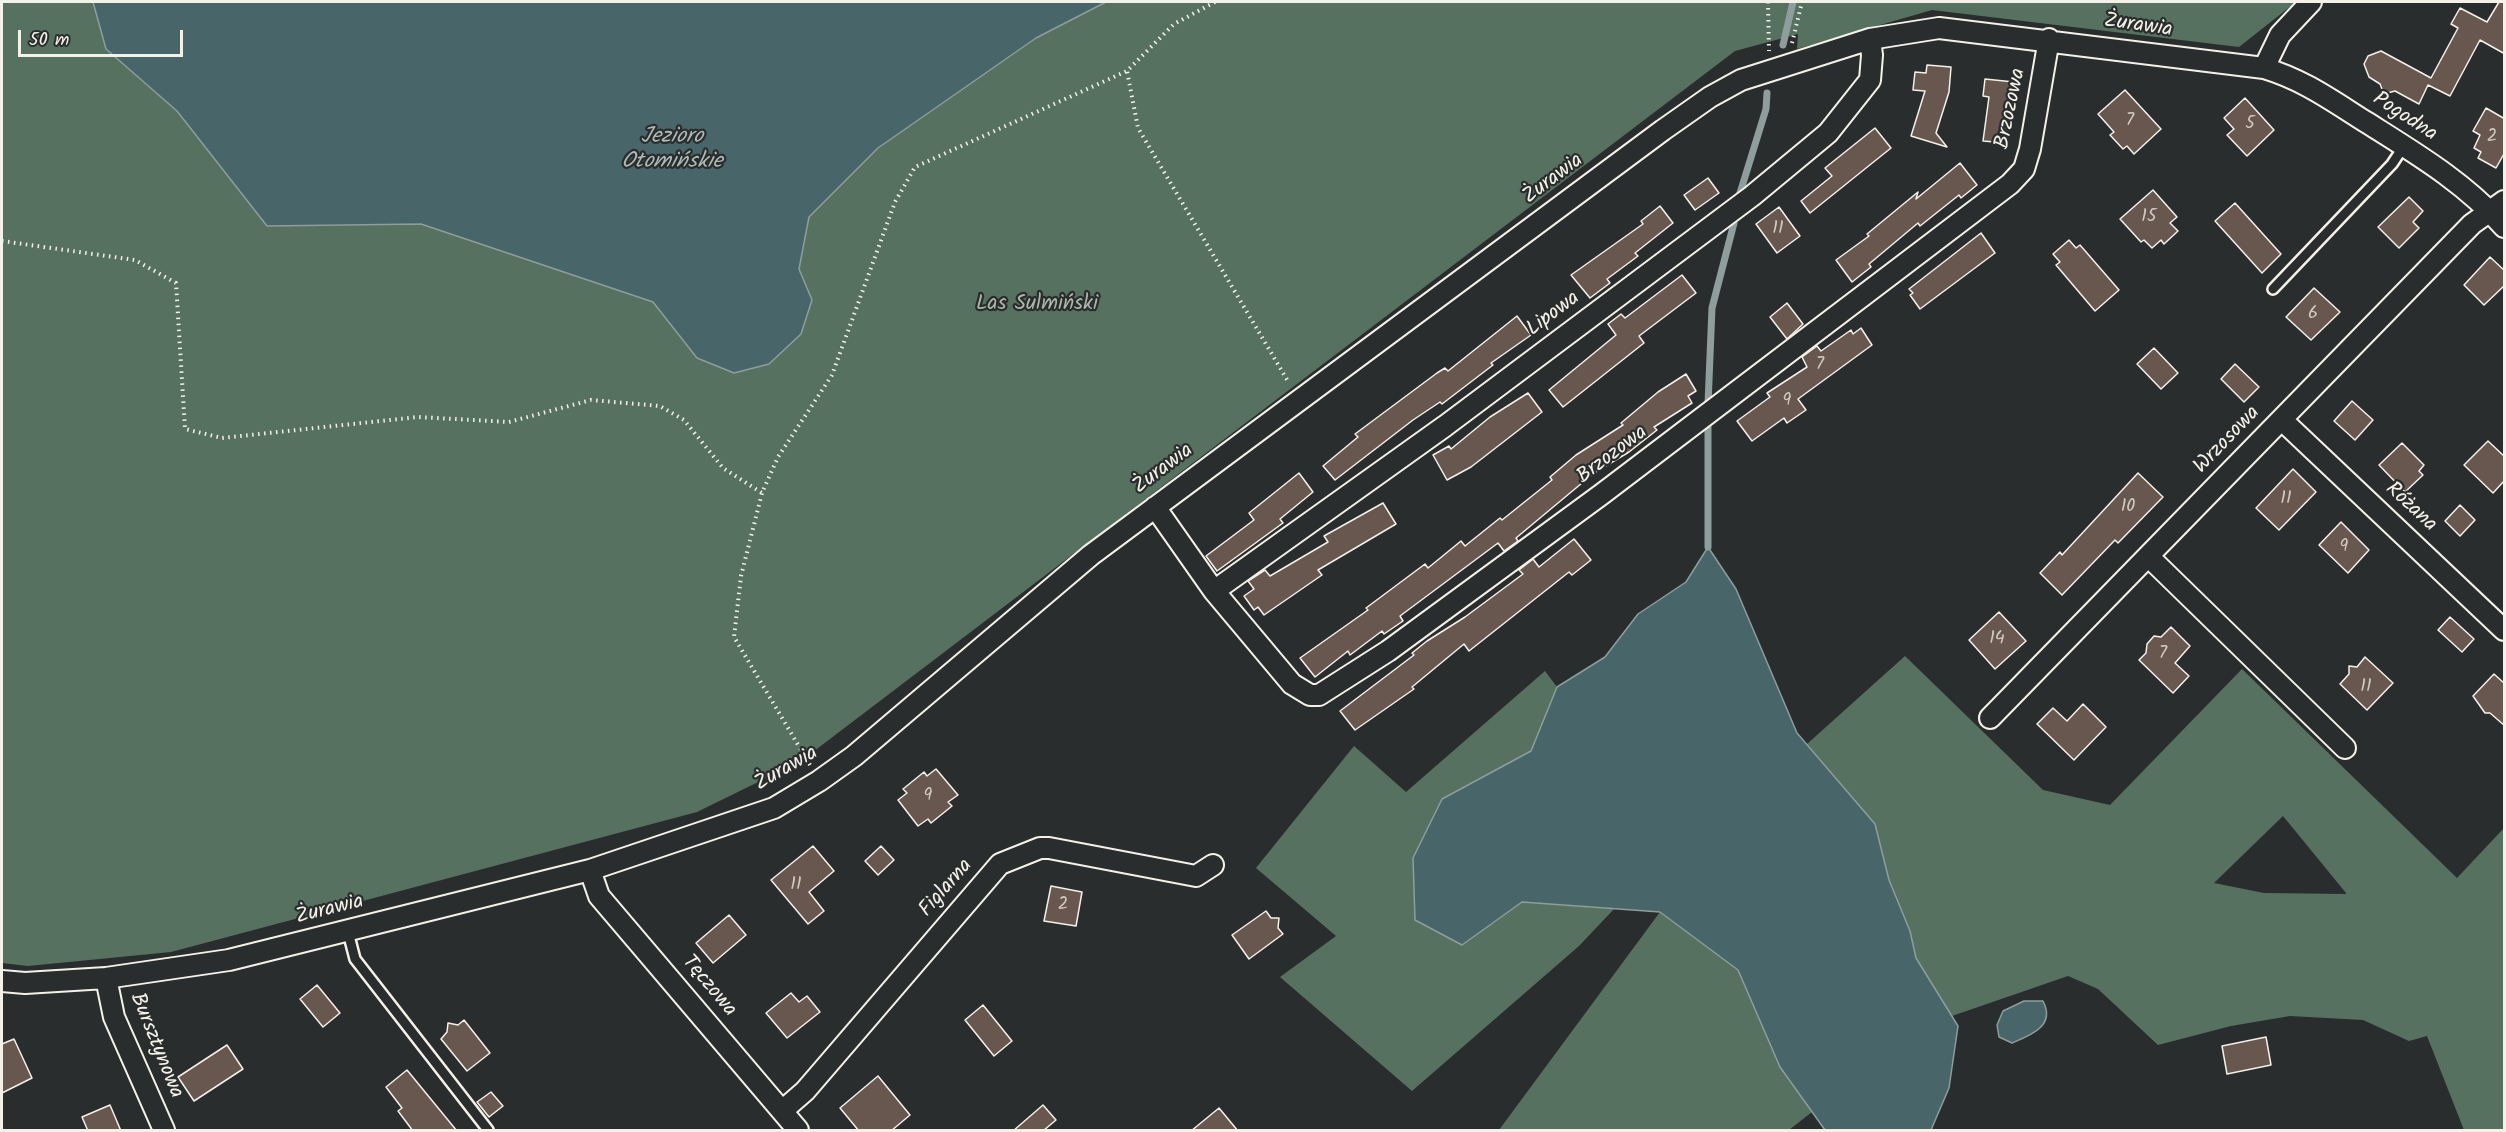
<!DOCTYPE html>
<html>
<head>
<meta charset="utf-8">
<style>
	body { margin:0 }
	#map { position:relative; width:2506px; height:1132px; overflow:hidden; background:#2a2d2e; font-family:Kalam,sans-serif }
	canvas { display:block }
	.frame { position:absolute; inset:0; border:3px solid #f4f1e8; pointer-events:none }
	.scale { position:absolute; left:18px; top:30px; width:165px; height:27px; box-sizing:border-box; border:3px solid #f4f1e8; border-top:0; padding-left:8px; font-size:18px; line-height:21px; white-space:nowrap; color:#f4f1e8; -webkit-text-stroke:4px #2a2d2e; paint-order:stroke }
</style>
</head>
<body>
<div id="map">
<canvas width="2506" height="1132"></canvas>
<div class="frame"></div>
<div class="scale">50 m</div>
</div>
<script>
const ctx = document.querySelector('canvas').getContext('2d');
ctx.lineJoin = 'round';
function paint(path, color) { ctx.fillStyle = color; ctx.fill(path, 'evenodd'); }
function trace(path, color, width, dash) { ctx.strokeStyle = color; ctx.lineWidth = width; ctx.lineCap = dash ? 'butt' : 'round'; ctx.setLineDash(dash || []); ctx.stroke(path); }
function write(font, color, halo, rows, align = 'center') {
  ctx.font = font + ' Kalam,sans-serif'; ctx.lineWidth = 4.5; ctx.setLineDash([]); ctx.textBaseline = 'middle'; ctx.strokeStyle = halo; ctx.fillStyle = color; for (const [text, x, y, turn = 0] of rows) {
    ctx.save(); ctx.translate(x, y); ctx.rotate((+turn || 0) * Math.PI / 180); ctx.textAlign = isNaN(turn) ? turn : align; if (halo) ctx.strokeText(text, 0, 0); ctx.fillText(text, 0, 0); ctx.restore();
  }
}
paint(new Path2D(`
	M2,2H93L106,49L177,111L267,226L421,224L653,302L697,358L812,300L799,269L809,217L878,148L1036,38L1106,2H2296L2239,47L1932,10L1797,49L1798,34L1735,51L801,761L697,812L171,952L28,966L2,963Z
	M1905,656L2043,790L2110,805L2242,669L2457,878L2504,828V1130H2464L2427,1036L2409,1041L2363,1020L2290,1016L2231,1026L2158,1045L2098,989L2068,976L1952,1016L1916,958L1910,931L1889,880L1875,824L1807,744ZM2283,816L2346,893V894L2264,893L2214,883Z
	M1545,671L1557,687L1531,751L1442,799L1413,858L1462,945L1522,902L1614,909L1579,946L1412,1091L1280,977L1336,936L1256,868L1354,746L1406,792Z
	M1660,912L1738,970L1780,1067L1812,1112L1789,1130H1499Z`), '#577160');
const water = new Path2D(`
	M93,2H1106L1036,38L878,148L809,217L799,269L812,300L801,334L769,364L734,373L697,358L653,302L421,224L267,226L177,111L106,49Z
	M1708,547L1736,589L1797,733L1875,824L1889,880L1910,931L1916,958L1958,1026L1949,1088L1931,1130H1825L1780,1067L1738,970L1660,912L1522,902L1462,945L1415,920L1413,858L1442,799L1531,751L1557,687L1605,657L1638,614L1686,582Z
	M2024,1001H2043C2056,1026 2031,1035 2012,1043L1999,1037L1997,1025L2003,1011Z`);
paint(water, '#48666a');
trace(water, '#8d9e9c', 1.5);
trace(new Path2D(`
	M1783,45L1793,2
	M1740,193L1766,109L1767,93
	M1708,404L1712,308L1734,223
	M1708,427V547`), '#8d9e9c', 7);
const building = new Path2D(`
	M2499,2H2505V54L2480,40L2450,96L2428,85L2419,104L2395,91L2384,94L2380,84L2369,77L2364,64L2368,56L2381,51L2431,78L2458,28L2451,24L2460,8L2487,22Z
	M1927,65L1951,67L1949,92L1936,133L1947,147L1911,136L1925,91L1913,90L1915,72L1926,73Z
	M1985,79L2014,82L2006,143L1983,141L1989,97L1983,96Z
	M2125,90L2161,129L2134,154L2127,146L2123,149L2110,135L2114,132L2098,114Z
	M2245,98L2274,130L2247,156L2227,135L2234,129L2224,118Z
	M2486,108L2505,119V152L2496,168L2478,158L2481,152L2474,148L2480,135L2473,131Z
	M1875,128L1891,148L1810,213L1801,201L1832,176L1825,168Z
	M1960,163L1977,185L1961,198L1959,195L1920,226L1918,223L1869,264L1871,267L1852,282L1836,260L1869,236L1867,234L1918,192L1916,199Z
	M1708,178L1719,193L1695,210L1684,195Z
	M2153,190L2177,217L2170,223L2178,231L2164,244L2161,240L2152,248L2144,240L2141,242L2120,219Z
	M2409,197L2423,211L2413,222L2419,228L2399,248L2378,227Z
	M2235,203L2281,254L2262,273L2215,221Z
	M1660,206L1673,223L1635,253L1638,256L1607,279L1610,283L1590,298L1571,275L1643,224L1641,221Z
	M1779,207L1800,236L1777,253L1756,224Z
	M1981,233L1995,253L1920,309L1910,295L1913,293L1909,289Z
	M2069,240L2076,248L2080,245L2119,290L2095,311L2056,265L2060,262L2053,254Z
	M2490,257L2505,271V285L2484,305L2464,285Z
	M1682,275L1696,293L1639,336L1644,343L1563,407L1549,390L1616,335L1608,324L1621,314L1625,318Z
	M2314,288L2340,312L2311,340L2286,317Z
	M1787,303L1803,324L1787,339L1770,317Z
	M1517,316L1531,335L1491,363L1493,365L1442,404L1440,402L1413,420L1335,480L1323,466L1358,437L1355,434L1437,373L1445,368L1448,371Z
	M1861,328L1872,345L1798,399L1806,410L1787,423L1784,418L1752,441L1737,421L1770,397L1767,393L1807,367L1802,357L1817,346L1821,351L1851,330L1853,334Z
	M2154,348L2178,373L2161,389L2137,364Z
	M2235,364L2259,387L2244,402L2221,379Z
	M1686,374L1696,391L1688,396L1692,403L1654,427L1657,430L1629,452L1594,473L1516,538L1518,541L1504,551L1498,543L1400,616L1403,621L1384,634L1382,631L1350,655L1348,651L1315,677L1300,658L1368,610L1366,608L1425,564L1428,568L1461,541L1465,546L1500,518L1502,520L1552,480L1550,477L1576,455L1623,425L1621,423L1658,392Z
	M1528,393L1542,412L1471,467L1447,480L1433,455L1449,446L1451,449L1490,417Z
	M2352,401L2373,420L2355,440L2334,421Z
	M2488,441L2505,457V480L2493,493L2464,465Z
	M2402,443L2424,465L2419,471L2423,475L2405,492L2379,465Z
	M2293,469L2316,492L2279,530L2256,508Z
	M1299,473L1313,492L1280,519L1283,523L1217,571L1206,556L1254,520L1249,513Z
	M2138,473L2163,497L2118,543L2115,540L2062,595L2040,573L2060,552L2062,555Z
	M1383,503L1396,524L1318,570L1322,575L1264,615L1258,607L1254,610L1244,596L1254,589L1248,581L1265,570L1270,576L1328,542L1324,536Z
	M2460,505L2475,520L2460,536L2445,521Z
	M2341,522L2369,550L2348,573L2319,545Z
	M1574,539L1591,560L1572,575L1569,572L1469,651L1464,644L1412,687L1414,689L1355,730L1340,711L1414,655L1412,653L1427,641L1465,617L1523,574L1519,570L1533,559L1539,567Z
	M1999,612L2026,641L1995,669L1969,640Z
	M2450,617L2474,639L2462,652L2438,630Z
	M2171,627L2190,646L2175,663L2189,676L2173,693L2139,660L2146,653L2147,644L2154,636L2161,637Z
	M2365,657L2393,683L2367,710L2340,684L2349,674V666L2357,667Z
	M2494,674L2505,684V726L2490,713H2485L2473,696Z
	M2083,704L2106,727L2074,760L2037,724L2053,708L2067,721Z
	M936,769L958,795L948,802L952,806L931,823L928,819L918,826L898,800L907,793L903,789L924,772L927,776Z
	M813,846L834,871L809,892L824,911L808,924L771,880Z
	M881,846L894,860L878,875L865,861Z
	M1051,886L1082,892L1076,926L1044,921Z
	M1266,911L1271,918H1279L1278,928L1283,934L1249,959L1232,935Z
	M729,915L746,935L713,963L696,943Z
	M317,985L340,1013L323,1027L300,999Z
	M791,993L799,1002L807,996L820,1012L787,1038L766,1013Z
	M983,1005L1012,1041L994,1056L965,1020Z
	M464,1020L490,1053L467,1071L441,1039L447,1032L448,1023L458,1025Z
	M2266,1037L2271,1065L2227,1074L2222,1046Z
	M14,1039L32,1078L2,1093V1044Z
	M227,1045L243,1069L194,1101L178,1077Z
	M407,1070L457,1131H413L398,1111L402,1108L386,1087Z
	M878,1076L910,1115L891,1131H859L840,1108Z
	M491,1092L503,1106L489,1117L477,1102Z
	M110,1105L121,1131H88L82,1117Z
	M1043,1105L1056,1120L1043,1131H1013Z
	M1219,1108L1238,1131H1191Z`);
paint(building, '#67574f');
trace(building, '#f4f1e8', 1.5);
const lane = new Path2D(`
	M2273,289L2392,164L2404,146
	M348,932L355,959L488,1130`);
const street = new Path2D(`
	M2264,68L2280,35L2311,2
	M2282,420L2504,630
	M1155,507L1214,591L1292,684L1310,695H1319L1388,651L1602,494L2010,184L2024,169L2030,149L2049,39
	M2149,557L2345,748
	M1214,591L1445,426L1752,196L1828,133L1870,80L1872,55L1870,39
	M1990,718L2472,224L2504,201
	M590,870L599,896L798,1130
	M106,978L114,1017L164,1130
	M2,981L25,983L106,978L229,960L590,870L774,808L819,781L854,756L1091,555L1663,130L1710,97L1741,80L1870,39L1939,28L2264,68C2304,80 2331,100 2366,122C2415,153 2466,183 2504,227
	M782,1111L805,1091L1000,864L1040,848H1049L1196,876L1213,865`);
trace(lane, '#f4f1e8', 14);
trace(street, '#f4f1e8', 24);
trace(new Path2D(`
	M1215,2L1174,24L1127,71L1138,128L1289,383
	M1768,2L1769,51
	M1792,43L1802,2
	M2,241L135,260L176,283L185,429L222,438L418,417L509,422L591,400L660,406L684,420L723,468L762,493
	M810,765L734,637L741,576L762,493L778,457L832,375L895,202L915,167L1127,71`), '#f4f1e8', 4, [1.5, 4.5]);
trace(lane, '#2a2d2e', 9);
trace(street, '#2a2d2e', 20);
write('18px', '#d1cac2', null, [
	["7",2130,122],
	["5",2250,125],
	["2",2492,138],
	["15",2149,218],
	["11",1778,230],
	["6",2313,315],
	["7",1820,366],
	["9",1787,402],
	["11",2286,500],
	["10",2128,508],
	["9",2344,548],
	["14",1997,640],
	["7",2163,655],
	["11",2366,688],
	["9",928,797],
	["11",796,886],
	["2",1063,906]
]);
write('21px', '#f4f1e8', '#2a2d2e', [
	["Żurawia",2138,27,8],
	["Brzozowa",2012,109,-78],
	["Pogodna",2404,118,33],
	["Żurawia",1554,180,-37],
	["Lipowa",1554,315,-37],
	["Wrzosowa",2228,441,-46],
	["Brzozowa",1613,456,-37],
	["Żurawia",1164,470,-37],
	["Różana",2410,508,43],
	["Żurawia",787,770,-30],
	["Figlarna",947,889,-49],
	["Żurawia",330,911,-14],
	["Tęczowa",708,987,50],
	["Bursztynowa",155,1046,68]
]);
write('21px', '#adb7ab', '#2a2d2e', [
	["Las Sulmiński",1037,305]
]);
write('italic 22px', '#afb9b6', '#2a2d2e', [
	["Jezioro",672,138],
	["Otomińskie",672,163]
]);
</script>
</body>
</html>
